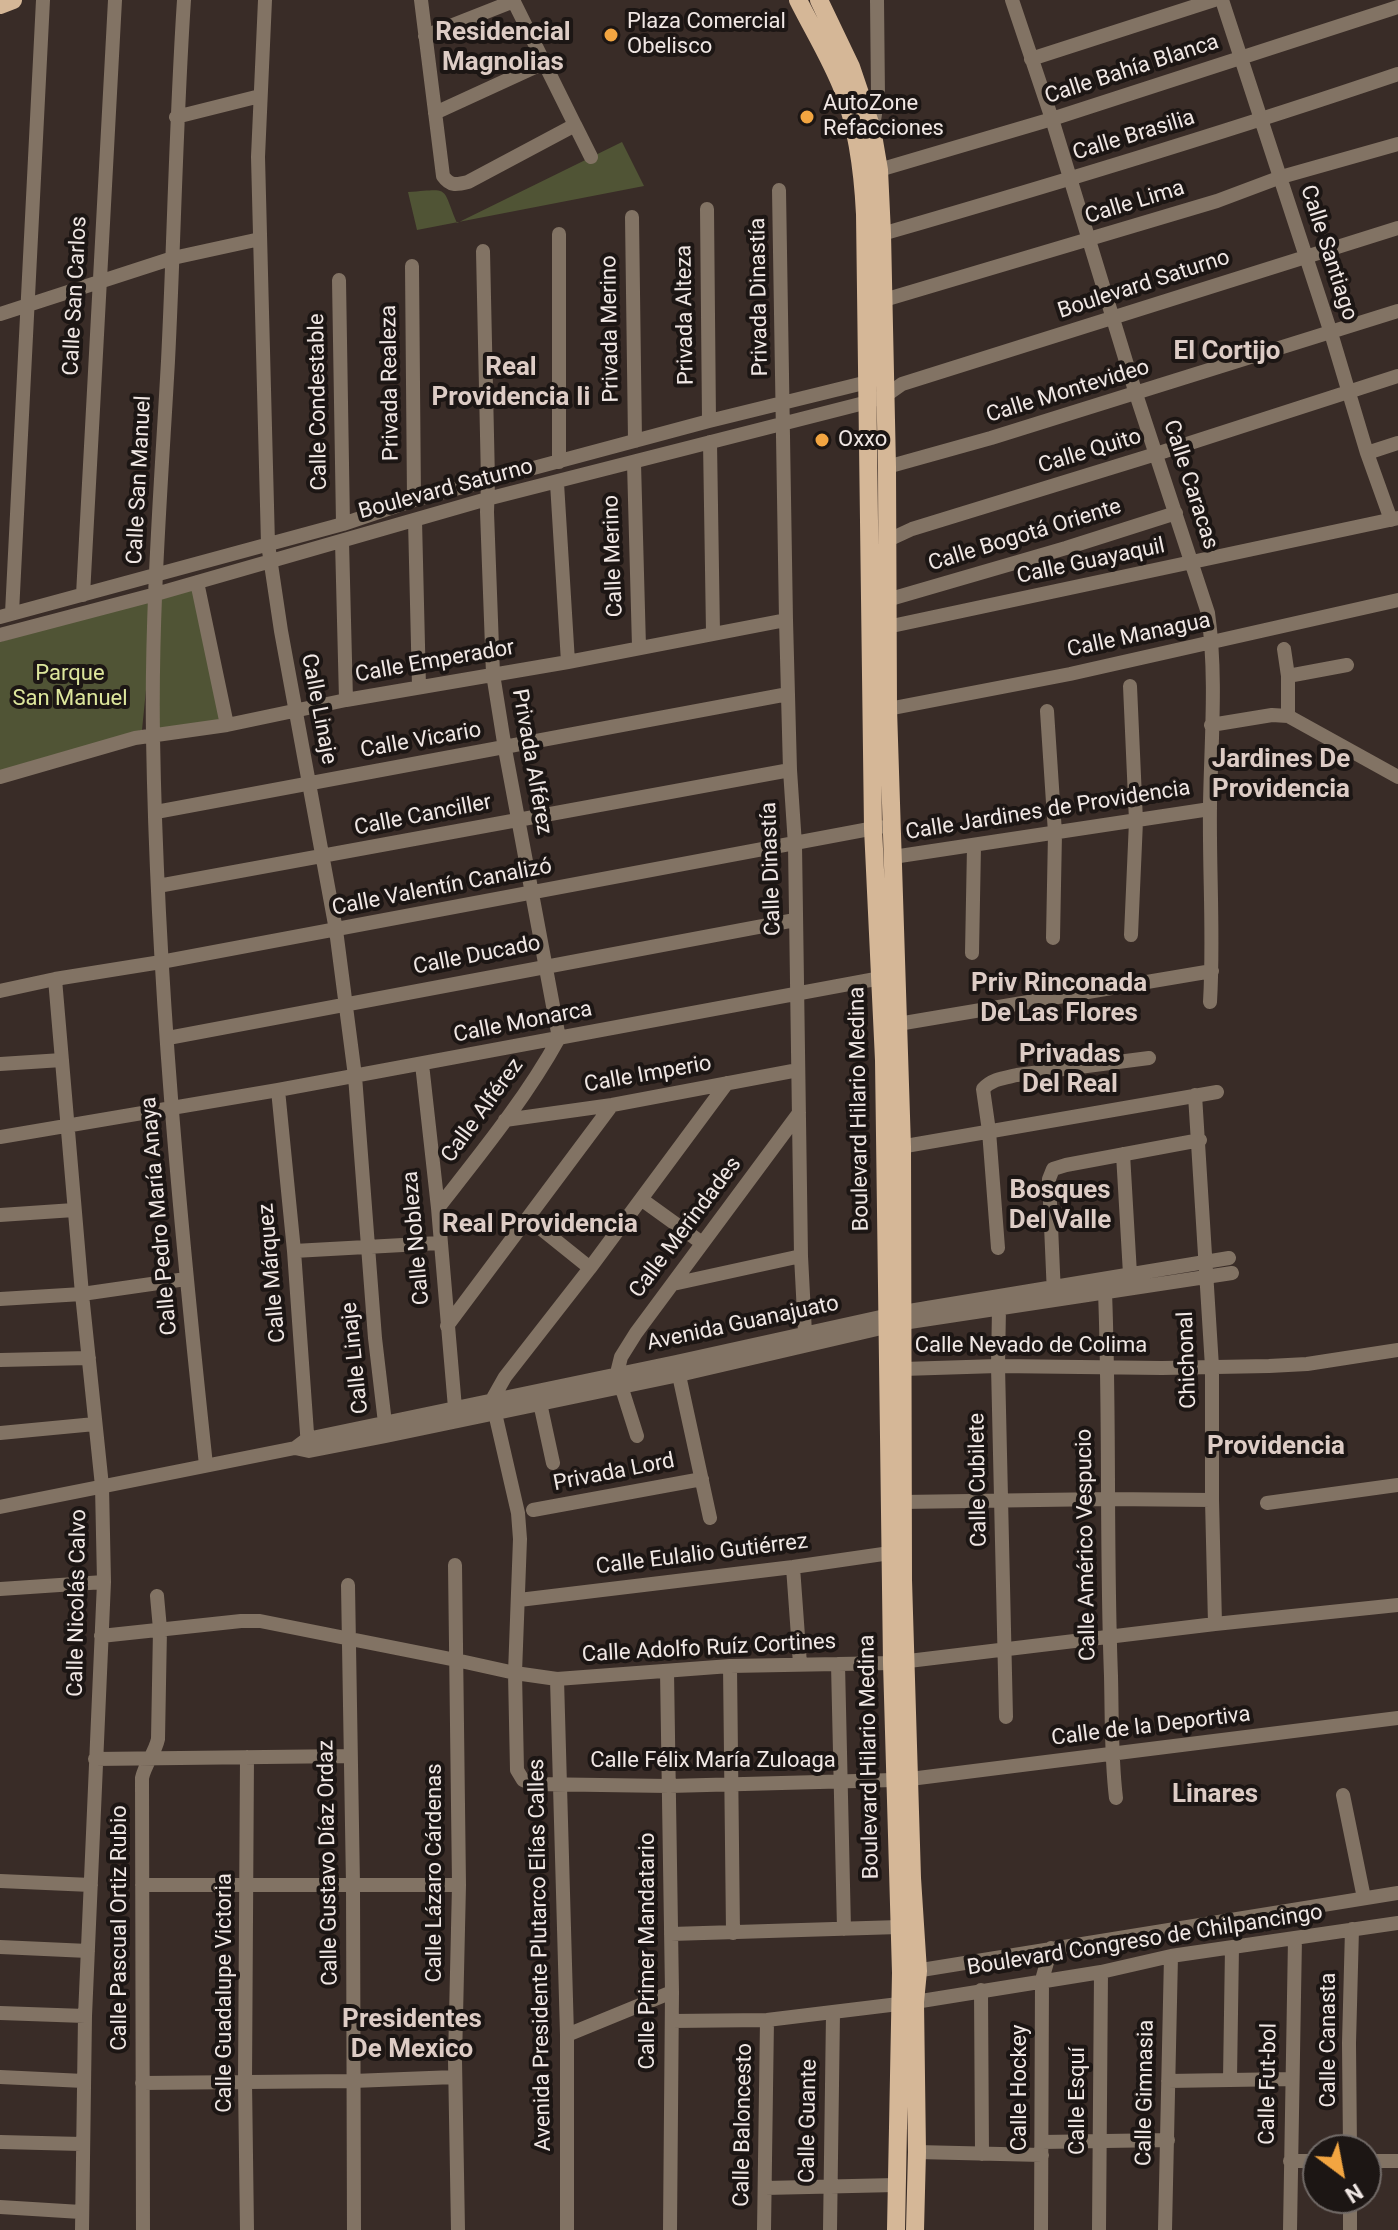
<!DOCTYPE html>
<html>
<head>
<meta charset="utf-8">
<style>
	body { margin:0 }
	#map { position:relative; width:1398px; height:2230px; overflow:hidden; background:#392c27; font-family:Roboto,sans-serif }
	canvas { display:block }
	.north { position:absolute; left:1302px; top:2134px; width:80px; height:80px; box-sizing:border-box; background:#1c1614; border:2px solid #716a67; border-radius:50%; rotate:148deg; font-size:22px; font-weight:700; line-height:32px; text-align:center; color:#f0e7e4 }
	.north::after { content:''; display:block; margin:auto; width:28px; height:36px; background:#f2a541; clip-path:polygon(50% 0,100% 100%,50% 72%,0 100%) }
</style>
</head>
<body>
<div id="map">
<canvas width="1398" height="2230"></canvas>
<div class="north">N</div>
</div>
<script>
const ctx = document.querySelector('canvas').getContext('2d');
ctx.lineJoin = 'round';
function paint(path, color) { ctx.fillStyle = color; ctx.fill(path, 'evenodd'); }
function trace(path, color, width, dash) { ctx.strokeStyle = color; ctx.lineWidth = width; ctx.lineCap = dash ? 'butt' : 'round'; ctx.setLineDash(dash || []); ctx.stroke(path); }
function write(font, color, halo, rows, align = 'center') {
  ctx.font = font + ' Roboto,sans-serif'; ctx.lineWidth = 8; ctx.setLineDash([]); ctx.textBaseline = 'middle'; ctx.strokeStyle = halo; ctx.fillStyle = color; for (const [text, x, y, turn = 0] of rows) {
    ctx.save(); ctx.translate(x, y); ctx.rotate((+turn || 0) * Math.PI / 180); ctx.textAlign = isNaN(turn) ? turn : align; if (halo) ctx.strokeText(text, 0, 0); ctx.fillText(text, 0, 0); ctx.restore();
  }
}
paint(new Path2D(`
	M622,142L644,186L417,230L408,192C451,189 441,185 457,223Z
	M197,582L227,725L153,735L154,609L142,730L0,775V642Z`), '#505435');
trace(new Path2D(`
	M184,0C176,120 174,241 168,361C161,486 151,612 153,737C157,980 180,1223 206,1465
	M265,0L258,157L268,544L281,631L336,930L355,1076L375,1338L385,1423
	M421,0L443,176C450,186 456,185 468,182L575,125L513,0
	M1012,0L1052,119L1136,394L1208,613C1217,676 1211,742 1210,805C1209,871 1214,937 1210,1002
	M1222,0L1331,333L1367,453L1391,520
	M425,36L514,1
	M1031,59L1214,0
	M435,113L544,63
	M176,117L260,96
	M575,125L591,157
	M873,127L878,95L877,0
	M879,170L1052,119L1398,7
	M779,190L786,620L790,770L795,845L801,1256L805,1333
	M707,209L709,421
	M632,217L635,441
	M559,234V462
	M882,234C1055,184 1227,132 1398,74
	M412,266L414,500
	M339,280L343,524
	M884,300L1217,201L1281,177L1398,144
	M0,314L173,258L260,239
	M710,442L713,633
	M1367,453L1398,443
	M634,463L639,647
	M887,467L991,438L1398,311
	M557,483L568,662
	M415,520L419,687
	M342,541L346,700
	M886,541L912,529L1156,454L1398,376
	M197,582L227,725
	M83,595L115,0
	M887,600L1066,548L1176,513
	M12,613L43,0
	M0,617L343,524L414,500L709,421L876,380
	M887,627L1398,518
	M0,635L156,594L487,499L868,402L885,396L902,384L1398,228
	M1284,649L1288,676V716
	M1288,676L1347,665
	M1130,686L1136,821L1131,935
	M888,709L1070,674L1398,600
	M1047,711L1055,833L1053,938
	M1211,725L1272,715L1288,716L1398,777
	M0,777L135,738L227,725L346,700L568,662L786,620
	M156,812L788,694
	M893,857L1210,809
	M158,886L790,770
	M972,953L974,846
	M55,979L82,1294L102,1486L104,1582L85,2016L82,2230
	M0,991L55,979L161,962L880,827
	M898,1024L1212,971
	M168,1038L795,920
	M0,1064L62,1060
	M422,1064L438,1208L455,1408
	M727,1083L590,1268L505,1377L492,1400L518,1513L520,1539L515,1673L517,1770L523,1780L533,1784L669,1786L894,1780
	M278,1090L294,1251L308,1447
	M1195,1095L1212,1367V1500L1215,1624
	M505,1120L612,1105L798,1070
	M0,1137L278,1090L881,978
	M894,1148L1217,1092
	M1123,1154L1130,1274
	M641,1199L702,1243
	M438,1208C481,1153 526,1098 559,1038L505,749L493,674L487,512L488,481L483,251
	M0,1215L74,1210
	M529,1219L590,1268
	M998,1248L989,1131L983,1089C992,1079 1004,1078 1017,1075L1149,1058
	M294,1251L439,1243
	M673,1284L801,1256
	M1105,1292C1110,1420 1106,1548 1111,1676C1112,1716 1111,1758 1116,1798
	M1054,1295L1049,1179L1053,1169L1066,1165L1200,1140
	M0,1299L82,1294L186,1279
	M999,1308L998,1366L1006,1717
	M447,1326L612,1105
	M0,1360L89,1358
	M677,1366L710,1518
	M903,1369L998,1366L1162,1368L1269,1366L1307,1364L1398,1350
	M540,1403L553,1463
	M0,1433L95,1424
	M637,1436L617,1373L621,1357L636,1333L799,1113
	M295,1448L307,1439L676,1362L903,1312L1229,1258
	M902,1502L1107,1499L1212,1500
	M1267,1503L1398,1485
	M0,1507L295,1448L309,1451L386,1436L679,1375L903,1323L1232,1273
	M533,1510L702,1479
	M455,1565L459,1885L455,2060L458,2230
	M793,1567L800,1664
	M348,1585L353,1885L354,2230
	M0,1589L104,1582
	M519,1600L793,1567L890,1553
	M101,1636L241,1621H260L456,1660L515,1673L557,1679L730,1666L892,1663L1215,1624L1398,1605
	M838,1664L844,1929
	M730,1666L733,1933
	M667,1671L672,1992L670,2230
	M557,1679L567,2035V2230
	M247,1757L245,2081L247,2230
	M95,1759L350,1756
	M910,1779L1398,1718
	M1343,1795L1364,1898
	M0,1881L91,1885
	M142,1885H459
	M671,1934L899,1927
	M0,1947L88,1951
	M909,1972L1398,1893
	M981,1990L982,2154
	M0,2013L85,2016
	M672,2021L767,2020L915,2002L1101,1972L1171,1956L1398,1923
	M567,2035L672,1992
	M0,2077L84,2081
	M1230,2079L1232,1947
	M1168,2081L1291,2079
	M142,2083L353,2081L455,2077
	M0,2142L82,2144
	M1042,2142L1168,2140
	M1350,2150L1349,2043L1352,1929
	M917,2152L1042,2155
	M1290,2161H1318
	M1366,2161H1398
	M765,2188L896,2185
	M1350,2198V2230
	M0,2207L81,2212
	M143,2230L142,1778C145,1764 155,1753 158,1739L160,1629L157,1596
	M764,2230L767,2020
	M830,2230L833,2013
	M1041,2230L1042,1980L1051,1948
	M1099,2230L1101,1972
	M1165,2230L1171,1956
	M1290,2230L1295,1938`), '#827364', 14);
trace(new Path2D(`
	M798,0C813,30 831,59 843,90C858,130 863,173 865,214L873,828L884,1060L892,1663L901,1973L896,2230
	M819,0L851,67L872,129L879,170L882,234L887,467L888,709L902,1147L903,1580L912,1878L918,1971L915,2002L917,2152L915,2230
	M0,5L13,0`), '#d5b797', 18);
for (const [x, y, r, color] of [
	[611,35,8,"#f2a541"],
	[807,117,8,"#f2a541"],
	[822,440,8,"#f2a541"]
]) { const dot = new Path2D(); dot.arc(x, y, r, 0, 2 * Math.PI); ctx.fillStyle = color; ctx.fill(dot); trace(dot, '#1c1614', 3); }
write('22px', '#f0e7e4', '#1c1614', [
	["Plaza Comercial",627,22],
	["Obelisco",627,47],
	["AutoZone",823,104],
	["Refacciones",823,129],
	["Oxxo",838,440]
], 'left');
write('22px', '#f0e7e4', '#1c1614', [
	["Calle Bahía Blanca",1132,70,-18],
	["Calle Brasilia",1134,136,-17],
	["Calle Lima",1135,203,-17],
	["Calle Santiago",1328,253,72],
	["Boulevard Saturno",1144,285,-18],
	["Calle San Carlos",76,296,-87],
	["Privada Dinastía",760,297,-91],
	["Privada Alteza",686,315,-91],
	["Privada Merino",611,329,-91],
	["Privada Realeza",391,383,-91],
	["Calle Montevideo",1068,392,-17],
	["Calle Condestable",319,402,-91],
	["Calle Quito",1090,452,-17],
	["Calle San Manuel",140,480,-87],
	["Calle Caracas",1190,485,72],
	["Boulevard Saturno",446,490,-15],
	["Calle Bogotá Oriente",1025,536,-17],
	["Calle Merino",614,556,-92],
	["Calle Guayaquil",1091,562,-12],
	["Calle Managua",1139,636,-12],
	["Calle Emperador",435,662,-10],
	["Calle Linaje",318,709,79],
	["Calle Vicario",421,741,-10],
	["Privada Alférez",531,762,80],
	["Calle Jardines de Providencia",1048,811,-9],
	["Calle Canciller",423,816,-11],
	["Calle Dinastía",772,869,-92],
	["Calle Valentín Canalizó",442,888,-11],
	["Calle Ducado",477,956,-11],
	["Calle Monarca",523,1023,-11],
	["Calle Imperio",648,1075,-10],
	["Boulevard Hilario Medina",860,1109,-91],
	["Calle Alférez",483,1111,-54],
	["Calle Pedro María Anaya",160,1216,-95],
	["Calle Merindades",686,1228,-53],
	["Calle Nobleza",417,1238,-95],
	["Calle Márquez",273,1273,-95],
	["Avenida Guanajuato",743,1324,-12],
	["Calle Nevado de Colima",1031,1346],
	["Calle Linaje",356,1358,-96],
	["Chichonal",1188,1360,-92],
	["Privada Lord",614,1473,-11],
	["Calle Cubilete",979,1480,-91],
	["Calle Américo Vespucio",1087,1545,-91],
	["Calle Eulalio Gutiérrez",702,1555,-7],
	["Calle Nicolás Calvo",78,1603,-89],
	["Calle Adolfo Ruíz Cortines",709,1649,-3],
	["Calle de la Deportiva",1151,1727,-7],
	["Boulevard Hilario Medina",870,1757,-91],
	["Calle Félix María Zuloaga",713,1761],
	["Calle Gustavo Díaz Ordaz",329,1863,-91],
	["Calle Lázaro Cárdenas",435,1873,-90],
	["Calle Pascual Ortiz Rubio",120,1928,-90],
	["Boulevard Congreso de Chilpancingo",1145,1941,-9],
	["Calle Primer Mandatario",648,1951,-90],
	["Avenida Presidente Plutarco Elías Calles",541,1955,-91],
	["Calle Guadalupe Victoria",225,1993,-90],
	["Calle Canasta",1329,2040,-90],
	["Calle Fut-bol",1269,2084,-89],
	["Calle Hockey",1020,2088,-90],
	["Calle Gimnasia",1146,2093,-89],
	["Calle Esquí",1078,2101,-90],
	["Calle Guante",809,2121,-89],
	["Calle Baloncesto",744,2125,-89]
]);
write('22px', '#dde69c', '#1c1614', [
	["Parque",70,674],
	["San Manuel",70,699]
]);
write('bold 26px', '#ddccc5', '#1c1614', [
	["Residencial",503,33],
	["Magnolias",503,63],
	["El Cortijo",1227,352],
	["Real",511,368],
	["Providencia Ii",511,398],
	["Jardines De",1281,760],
	["Providencia",1281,790],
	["Priv Rinconada",1059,984],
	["De Las Flores",1059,1014],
	["Privadas",1070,1055],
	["Del Real",1070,1085],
	["Bosques",1060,1191],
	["Del Valle",1060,1221],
	["Real Providencia",540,1225],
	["Providencia",1276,1447],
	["Linares",1215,1795],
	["Presidentes",412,2020],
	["De Mexico",412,2050]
]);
</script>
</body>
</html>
